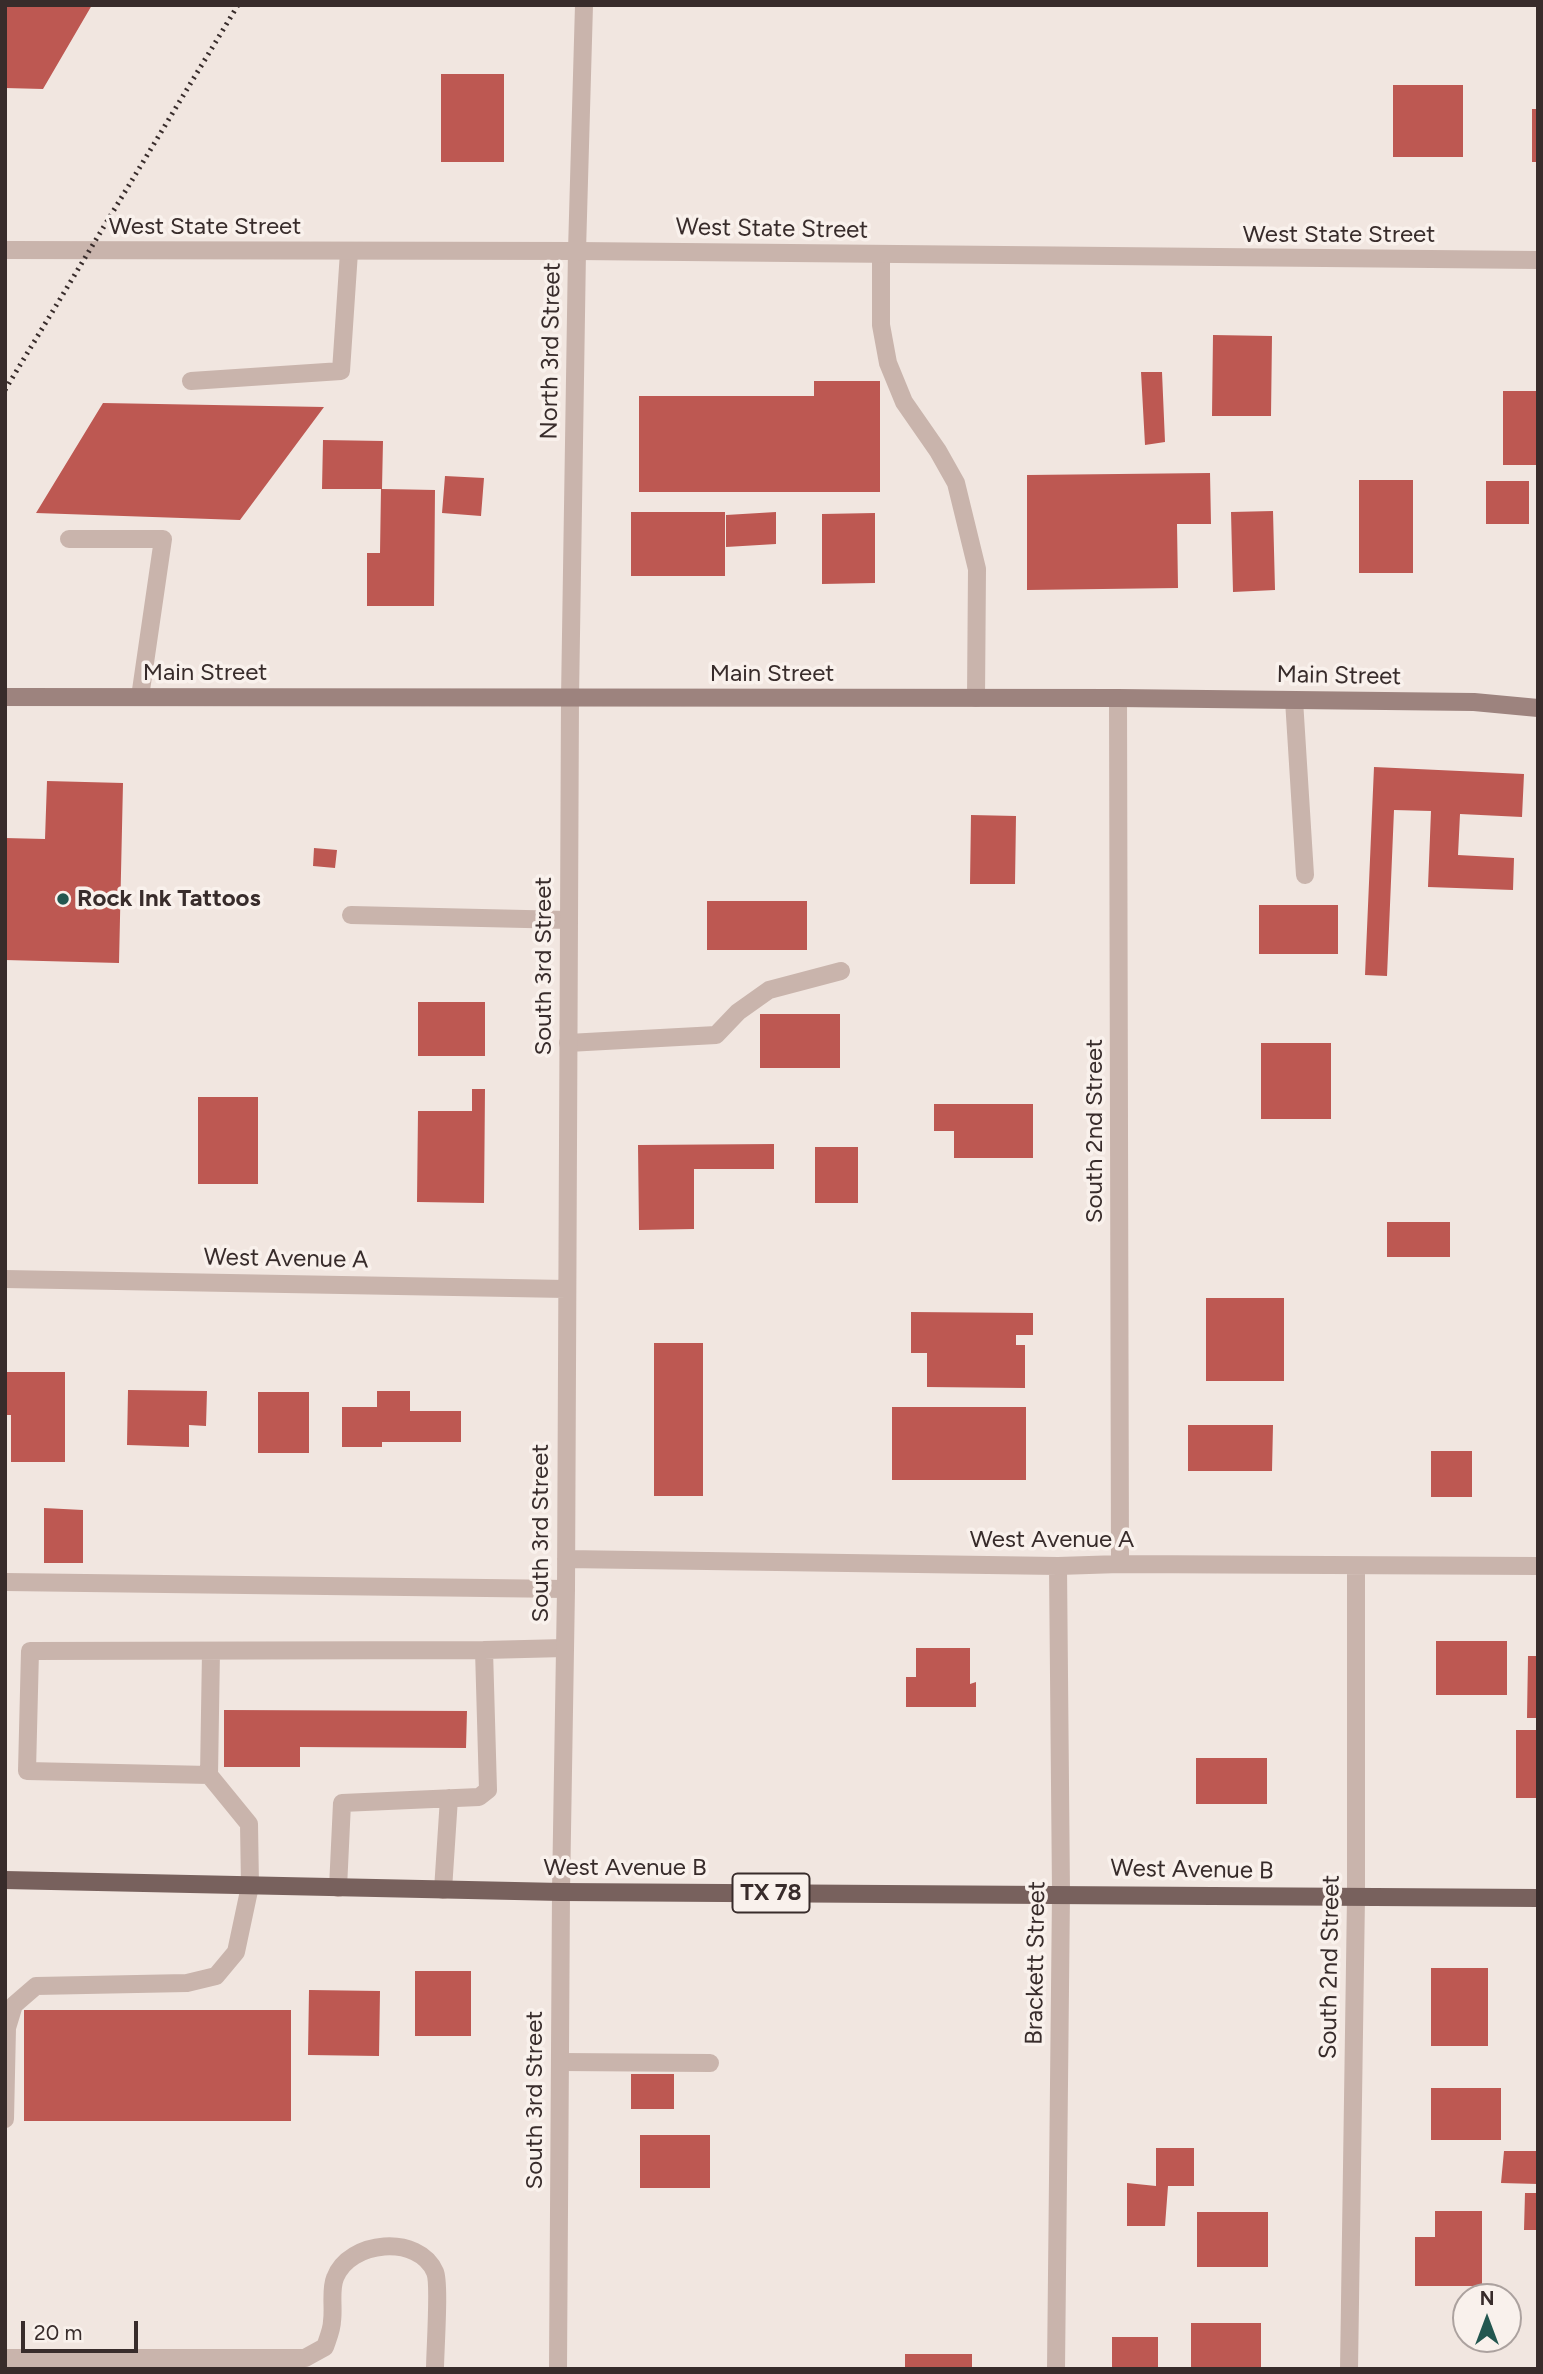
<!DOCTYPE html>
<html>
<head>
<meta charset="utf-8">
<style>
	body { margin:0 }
	#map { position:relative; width:1543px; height:2374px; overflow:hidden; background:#f1e6e0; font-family:Figtree,sans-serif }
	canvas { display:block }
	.frame { position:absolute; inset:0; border:7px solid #382c2b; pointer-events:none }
	.north { position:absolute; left:1452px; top:2283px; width:70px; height:70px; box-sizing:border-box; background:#f9f1ec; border:2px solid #aca29f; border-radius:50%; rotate:0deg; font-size:19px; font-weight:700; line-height:28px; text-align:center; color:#382c2b }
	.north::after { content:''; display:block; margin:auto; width:24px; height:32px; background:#235750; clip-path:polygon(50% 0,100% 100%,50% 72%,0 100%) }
	.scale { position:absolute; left:21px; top:2321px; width:117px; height:32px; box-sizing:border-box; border:4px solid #382c2b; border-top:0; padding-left:9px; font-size:21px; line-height:24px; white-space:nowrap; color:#382c2b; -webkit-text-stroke:5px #f9f1ec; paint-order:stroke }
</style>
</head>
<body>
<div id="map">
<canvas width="1543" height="2374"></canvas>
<div class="frame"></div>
<div class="north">N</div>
<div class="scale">20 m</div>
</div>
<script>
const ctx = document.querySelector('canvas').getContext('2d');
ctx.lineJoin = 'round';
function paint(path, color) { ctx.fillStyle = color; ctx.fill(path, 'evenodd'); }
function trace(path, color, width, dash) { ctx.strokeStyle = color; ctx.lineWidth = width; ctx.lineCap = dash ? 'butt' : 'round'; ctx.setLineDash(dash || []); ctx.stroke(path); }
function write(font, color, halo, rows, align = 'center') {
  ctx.font = font + ' Figtree,sans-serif'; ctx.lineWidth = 7; ctx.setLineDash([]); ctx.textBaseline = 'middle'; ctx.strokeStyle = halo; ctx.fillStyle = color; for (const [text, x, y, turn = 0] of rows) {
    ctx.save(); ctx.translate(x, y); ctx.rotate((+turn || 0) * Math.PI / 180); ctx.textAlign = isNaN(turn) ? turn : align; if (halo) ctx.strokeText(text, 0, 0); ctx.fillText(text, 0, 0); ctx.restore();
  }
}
paint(new Path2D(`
	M5,5H92L43,89L5,88Z
	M441,74H504V162H441Z
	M1393,85H1463V157H1393Z
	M1532,109H1538V162H1532Z
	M1213,335L1272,336L1271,416H1212Z
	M1141,372H1162L1165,442L1145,445Z
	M814,381H880V492H639V396H814Z
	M1503,391H1538V465H1503Z
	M103,403L324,407L240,520L36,513Z
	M323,440L383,441L382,489L435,490L434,606H367V553H380L381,489H322Z
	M1210,473L1211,524H1177L1178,588L1027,590V475Z
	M445,476L484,478L481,516L442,513Z
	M1359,480H1413V573H1359Z
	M1486,481H1529V524H1486Z
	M1273,511L1275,590L1233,592L1231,512Z
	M631,512H725V576H631Z
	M776,512V544L726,547V515Z
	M875,513V583L822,584V514Z
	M1374,767L1524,774L1522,817L1460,814L1458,855L1514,858L1513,890L1428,887L1431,811L1394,810L1387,976L1365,975Z
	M47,781L123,783L119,963L5,960V838L45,839Z
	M971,815L1016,816L1015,884H970Z
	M314,848L337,850L335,868L313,866Z
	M707,901H807V950H707Z
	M1259,905H1338V954H1259Z
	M418,1002H485V1056H418Z
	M760,1014H840V1068H760Z
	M1261,1043H1331V1119H1261Z
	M472,1089H485L484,1203L417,1202L418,1111H472Z
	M198,1097H258V1184H198Z
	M934,1104H1033V1158H954V1131H934Z
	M774,1144V1169H694V1229L639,1230L638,1145Z
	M815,1147H858V1203H815Z
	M1387,1222H1450V1257H1387Z
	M1206,1298H1284V1381H1206Z
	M911,1312L1033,1313V1335H1016V1345H1025V1388L927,1387V1353H911Z
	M654,1343H703V1496H654Z
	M5,1372H65V1462H11V1415H5Z
	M128,1390L207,1391L206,1426L189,1425V1447L127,1445Z
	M377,1391H410V1411H461V1442H382V1447H342V1407H377Z
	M258,1392H309V1453H258Z
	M892,1407H1026V1480H892Z
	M1188,1425H1273L1272,1471H1188Z
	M1431,1451H1472V1497H1431Z
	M44,1508L83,1510V1563H44Z
	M1436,1641H1507V1695H1436Z
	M916,1648H970V1684L976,1682V1707H906V1677H916Z
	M1528,1656H1538V1718H1527Z
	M224,1710L467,1711L466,1748L300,1747V1767H224Z
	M1516,1730H1538V1798H1516Z
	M1196,1758H1267V1804H1196Z
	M1431,1968H1488V2046H1431Z
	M415,1971H471V2036H415Z
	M309,1990L380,1991L379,2056L308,2055Z
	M24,2010H291V2121H24Z
	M631,2074H674V2109H631Z
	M1431,2088H1501V2140H1431Z
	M640,2135H710V2188H640Z
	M1156,2148H1194V2186H1168L1165,2226H1127V2183L1156,2186Z
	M1504,2151H1538V2184L1501,2183Z
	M1525,2193H1538V2230H1524Z
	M1435,2211H1482V2286H1415V2237H1435Z
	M1197,2212H1268V2267H1197Z
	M1191,2323H1261V2369H1191Z
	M1112,2337H1158V2369H1112Z
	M905,2354H972V2369H905Z`), '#bd5852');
trace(new Path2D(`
	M881,255V325L888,363L904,402L938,451L956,483L977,569L976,698
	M191,381L341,371L349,252
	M69,539H163L140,697
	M1294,700L1305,875
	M351,915L569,920
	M568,1043L716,1035L738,1012L769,990L841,971
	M5,1582L566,1589
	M209,1775L211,1651
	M338,1888L342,1803L479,1797L488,1790L484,1650
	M443,1890L449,1798
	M560,2062L710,2063
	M5,2119L7,2028L14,2005L36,1986L187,1983L216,1976L236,1952L250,1886L249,1824L209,1775L27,1771L30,1651L484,1650L565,1648
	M5,2358H305L325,2347C328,2338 332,2329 332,2321C334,2308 330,2290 335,2278C349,2240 419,2234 435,2272C440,2283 435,2352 435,2369`), '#c9b4ac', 18);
trace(new Path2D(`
	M1118,698L1120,1564
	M5,1279L566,1289
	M566,1559L1058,1566L1120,1564L1538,1566
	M558,2369L561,1892L566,1589L570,698L577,251L584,5
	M1056,2369L1061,1893L1058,1566
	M1349,2369L1356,1897V1566`), '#c9b4ac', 18);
trace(new Path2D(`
	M5,250L577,251L1538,260`), '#c9b4ac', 18);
trace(new Path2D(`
	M5,697L1118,698L1474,702L1538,708`), '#9d837e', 18);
trace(new Path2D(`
	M5,1880L561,1892L1538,1898`), '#78615d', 18);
trace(new Path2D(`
	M5,390L238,5`), '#382c2b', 5, [2, 5]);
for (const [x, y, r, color] of [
	[63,899,7,"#235750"]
]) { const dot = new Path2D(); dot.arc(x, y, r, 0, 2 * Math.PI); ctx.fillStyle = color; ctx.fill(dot); trace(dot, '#f9f1ec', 2.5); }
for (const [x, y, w] of [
	[771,1893,77]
]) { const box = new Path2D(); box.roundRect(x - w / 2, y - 19.5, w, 39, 5); ctx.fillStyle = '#f9f1ec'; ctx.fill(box); trace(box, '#382c2b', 2); }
write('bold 23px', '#382c2b', null, [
	["TX 78",771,1893]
]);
write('24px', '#382c2b', '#f9f1ec', [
	["West State Street",205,227],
	["West State Street",772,229,1],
	["West State Street",1339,235],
	["North 3rd Street",551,351,-89],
	["Main Street",205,673],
	["Main Street",772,674],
	["Main Street",1339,676,1],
	["South 3rd Street",544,966,-90],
	["South 2nd Street",1095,1131,-90],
	["West Avenue A",286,1259,1],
	["South 3rd Street",541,1533,-90],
	["West Avenue A",1052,1540],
	["West Avenue B",625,1868],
	["West Avenue B",1192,1870,1],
	["Brackett Street",1036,1963,-89],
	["South 2nd Street",1330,1967,-89],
	["South 3rd Street",535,2100,-90]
]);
write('bold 24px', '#382c2b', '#f9f1ec', [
	["Rock Ink Tattoos",77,899]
], 'left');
</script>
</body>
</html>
